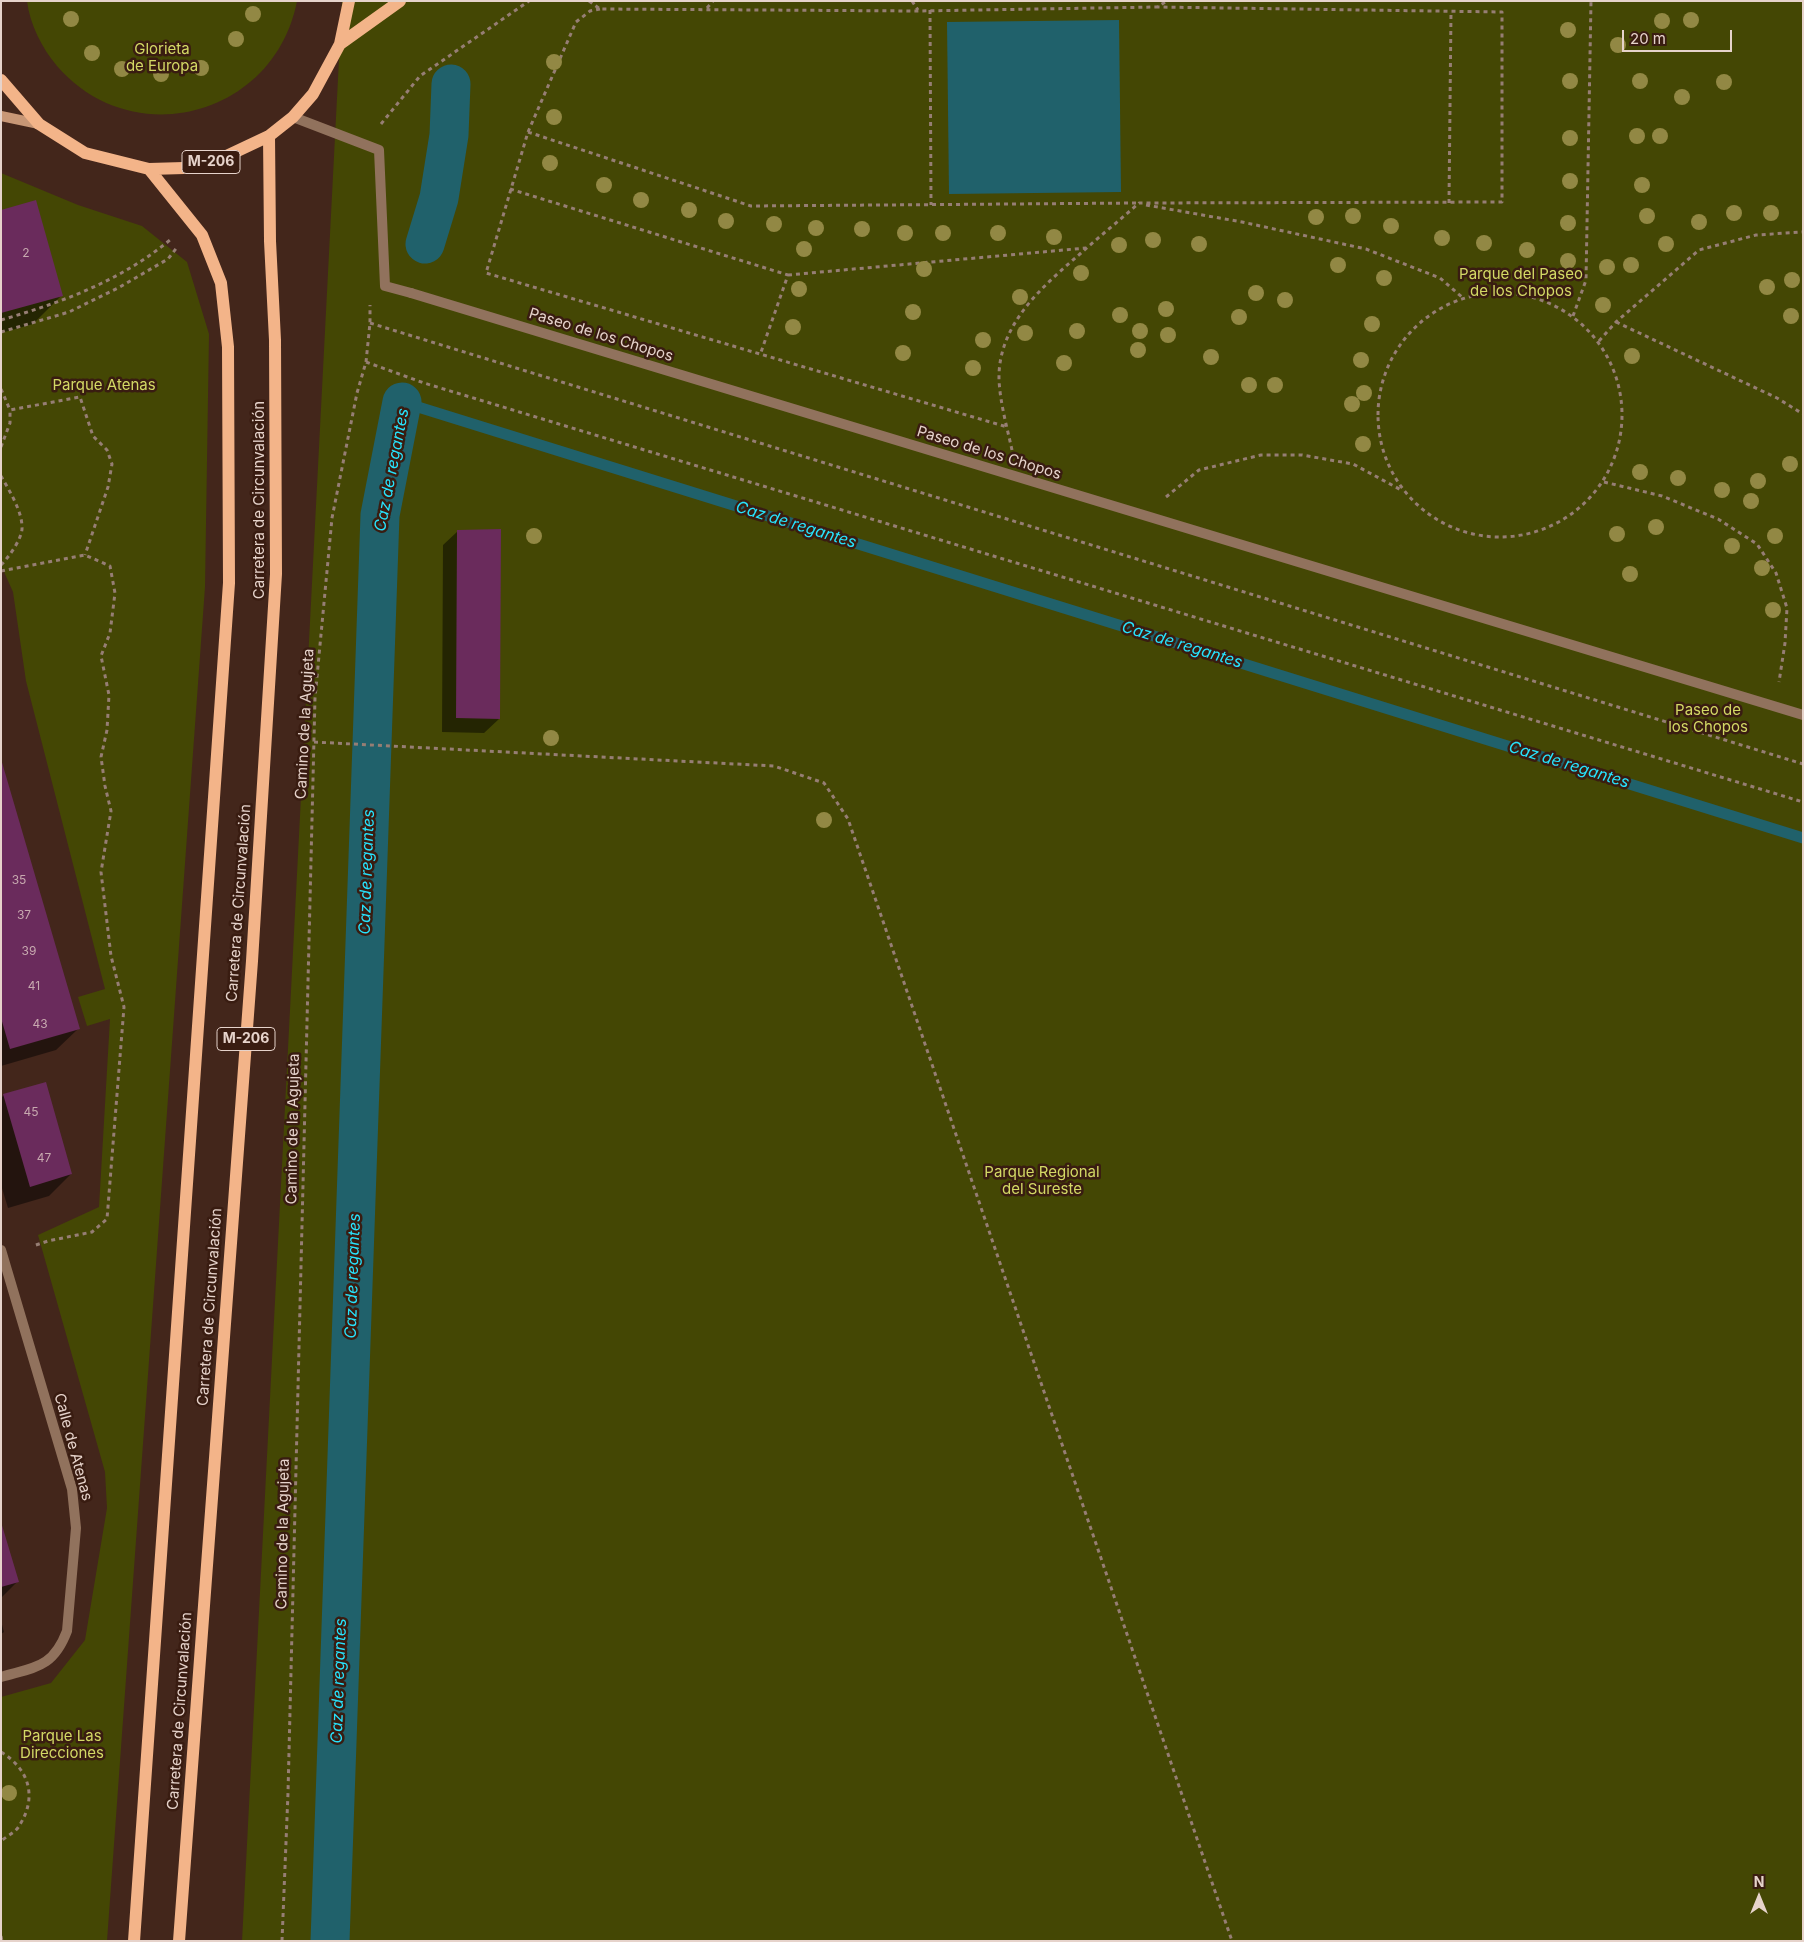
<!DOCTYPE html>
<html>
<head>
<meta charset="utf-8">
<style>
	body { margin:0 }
	#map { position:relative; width:1804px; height:1942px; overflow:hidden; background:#43261b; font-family:Inter,sans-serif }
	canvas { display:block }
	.frame { position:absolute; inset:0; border:2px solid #e6d3cb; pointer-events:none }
	.north { position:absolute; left:1734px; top:1872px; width:50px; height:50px; -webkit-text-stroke:4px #391c11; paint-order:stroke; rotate:0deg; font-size:14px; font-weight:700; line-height:20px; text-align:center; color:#e6d3cb }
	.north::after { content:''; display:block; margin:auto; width:18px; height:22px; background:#e6d3cb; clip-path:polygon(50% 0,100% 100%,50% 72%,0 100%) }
	.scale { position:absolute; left:1622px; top:30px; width:110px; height:22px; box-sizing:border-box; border:2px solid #e6d3cb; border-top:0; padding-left:6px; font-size:15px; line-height:18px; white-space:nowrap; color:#e6d3cb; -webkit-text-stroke:4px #391c11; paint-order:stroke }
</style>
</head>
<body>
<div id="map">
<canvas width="1804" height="1942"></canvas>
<div class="frame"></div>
<div class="north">N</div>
<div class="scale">20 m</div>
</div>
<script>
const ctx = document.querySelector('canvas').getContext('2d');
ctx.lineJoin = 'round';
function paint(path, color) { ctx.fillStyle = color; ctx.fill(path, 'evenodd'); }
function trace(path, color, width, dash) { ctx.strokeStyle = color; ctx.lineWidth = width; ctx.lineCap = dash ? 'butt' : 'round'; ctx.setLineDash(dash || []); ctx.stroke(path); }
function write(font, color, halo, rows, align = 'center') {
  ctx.font = font + ' Inter,sans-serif'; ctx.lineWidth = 5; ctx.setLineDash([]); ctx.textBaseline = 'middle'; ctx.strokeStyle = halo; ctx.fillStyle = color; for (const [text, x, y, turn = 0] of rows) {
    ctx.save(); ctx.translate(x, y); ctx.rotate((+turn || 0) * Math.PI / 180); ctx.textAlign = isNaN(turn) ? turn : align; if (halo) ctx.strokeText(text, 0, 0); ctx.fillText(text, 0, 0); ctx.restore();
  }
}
paint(new Path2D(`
	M27,1H297C275,116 133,154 57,66C42,48 30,25 27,1Z
	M342,1H1803V1941H242Z
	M1,173L78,205L142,226L187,262L209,334L205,587L107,1941H1V1697L51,1683L85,1640L107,1508L105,1472L38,1235L99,1207L110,1019L87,1026L78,997L105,989L26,681L13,592L1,565Z`), '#444704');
paint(new Path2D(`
	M1119,20L1121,192L949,194L947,22Z`), '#20616b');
paint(new Path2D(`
	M1,211L62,295L33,324L1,333Z
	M458,531L499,719L484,733L442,732L443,545Z
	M1,761L78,1029L56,1050L1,1066Z
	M4,1095L71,1174L49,1196L8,1208L1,1185V1098Z
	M1,1525L18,1581L1,1598Z
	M1,1621L4,1632L1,1634Z`), '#0007');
trace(new Path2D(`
	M402,402L1803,838`), '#20616b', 11);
trace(new Path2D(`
	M425,244L439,198L449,135L451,84
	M330,1941L380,515L402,402`), '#20616b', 39);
paint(new Path2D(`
	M36,200L63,296L1,313V210Z
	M501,529L500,719L456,718L457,530Z
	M1,759L80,1029L10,1049L1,1018Z
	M46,1082L72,1174L30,1187L3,1094Z
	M1,1522L19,1582L1,1587Z`), '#6a2b5c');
trace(new Path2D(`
	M589,1L600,9L918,11L1157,7L1167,1
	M912,1L918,10
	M707,8L713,1
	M600,9L590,11L576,22L528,132L486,273L1007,427
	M930,10L931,205
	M381,124L420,76L529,1
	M528,132L751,206L1138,203
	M510,189L788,275L760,355
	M1449,203L1451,11
	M1146,205L1242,222L1366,249L1440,278L1463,298
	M788,275L1086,248
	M1378 415a122 122 0 1 1 244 0a122 122 0 1 1-244 0Z
	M1573,316L1586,280L1591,1
	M1,320C63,302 120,281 170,240
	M1616,322L1777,398L1803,414
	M370,323L1803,764
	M1,332L69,312L118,288L168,259L178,246
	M1599,341L1616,322L1699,250L1756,235L1803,232
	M366,362L424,383L1803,802
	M1,389L10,410
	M1,447L10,423V410L80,397L93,436L107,450L112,464L108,487L85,555
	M1012,450C1007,427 1000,403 999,379C998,324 1043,286 1081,253C1100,236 1120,220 1139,203L1502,202V12L1157,7
	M1,476C9,490 22,511 22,527C23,538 8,558 1,565
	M1604,482L1662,496L1718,519L1757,544L1776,573L1787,608L1785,643L1779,682
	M1166,497L1199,470L1261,455H1302L1353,464L1403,491
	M1,571L85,555L110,566L115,593L110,633L101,656L109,695L107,730L101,757L105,786L111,811L101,872L111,956L124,1007L107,1219L92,1232L48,1241L33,1246
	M314,742L774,766L824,783L848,819L1232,1941
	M1,1752C29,1769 38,1797 19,1826C16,1832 7,1836 1,1841
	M1,1936L2,1941
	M282,1941L288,1793L315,698L332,518L357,393L366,362L370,323V305`), '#967e74', 3, [4, 4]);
trace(new Path2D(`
	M293,117L379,150L385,286L411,293`), '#91725d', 10);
trace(new Path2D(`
	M411,293L1803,715
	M1,1250L72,1489L76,1528L67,1631C53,1668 35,1667 1,1677`), '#91725d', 10);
trace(new Path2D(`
	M1,116L39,124`), '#c89776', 10);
trace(new Path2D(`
	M340,44L400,1
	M1,80L39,124L85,153L149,169L184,168L216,161L269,136L293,117L313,94L340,44L349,1
	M134,1941L229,583L228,347L221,283L202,235L149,169
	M179,1941L252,961L276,574L275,340L270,241L269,136`), '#f3b489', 12);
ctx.fillStyle = '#928844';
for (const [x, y] of [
	[253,14],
	[71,19],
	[1691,20],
	[1662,21],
	[1568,30],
	[236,39],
	[1618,45],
	[92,53],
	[554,62],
	[201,68],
	[122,69],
	[161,74],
	[1570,81],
	[1640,81],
	[1724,82],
	[1682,97],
	[554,117],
	[1637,136],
	[1660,136],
	[1570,138],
	[550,163],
	[1570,181],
	[604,185],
	[1642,185],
	[641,200],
	[689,210],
	[1734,213],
	[1771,213],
	[1353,216],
	[1647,216],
	[1316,217],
	[726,221],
	[1699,222],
	[1568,223],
	[774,224],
	[1391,226],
	[816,228],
	[862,229],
	[905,233],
	[943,233],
	[998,233],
	[1054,237],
	[1442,238],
	[1153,240],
	[1484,243],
	[1199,244],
	[1666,244],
	[1119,245],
	[804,249],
	[1527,250],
	[1568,261],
	[1338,265],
	[1631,265],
	[1607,267],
	[924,269],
	[1081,273],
	[1384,278],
	[1792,280],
	[1767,287],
	[799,289],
	[1256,293],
	[1020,297],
	[1285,300],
	[1603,305],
	[1166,309],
	[913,312],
	[1120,315],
	[1791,316],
	[1239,317],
	[1372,324],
	[793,327],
	[1077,331],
	[1140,331],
	[1025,333],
	[1168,335],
	[983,340],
	[1138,350],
	[903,353],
	[1632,356],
	[1211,357],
	[1361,360],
	[1064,363],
	[973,368],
	[1249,385],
	[1275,385],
	[1364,393],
	[1352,404],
	[1363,444],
	[1790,464],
	[1640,472],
	[1678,478],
	[1758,481],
	[1722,490],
	[1751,501],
	[1656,527],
	[1617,534],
	[534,536],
	[1775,536],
	[1732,546],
	[1762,568],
	[1630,574],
	[1773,610],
	[551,738],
	[824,820],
	[9,1793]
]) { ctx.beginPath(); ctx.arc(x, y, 8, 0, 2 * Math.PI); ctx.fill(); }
write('12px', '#c7a9af', null, [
	["2",26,253],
	["35",19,880],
	["37",24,915],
	["39",29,951],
	["41",34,986],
	["43",40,1024],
	["45",31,1112],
	["47",44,1158]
]);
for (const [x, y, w] of [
	[211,162,58],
	[246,1039,58]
]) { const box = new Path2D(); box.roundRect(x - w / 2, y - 11.5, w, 23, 4); ctx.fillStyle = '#391c11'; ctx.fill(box); trace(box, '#e6d3cb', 1); }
write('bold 14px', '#e6d3cb', null, [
	["M-206",211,162],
	["M-206",246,1039]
]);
write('15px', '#d3d965', '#391c11', [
	["Glorieta",162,49],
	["de Europa",162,66],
	["Parque del Paseo",1521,274],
	["de los Chopos",1521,291],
	["Parque Atenas",104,385],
	["Paseo de",1708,710],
	["los Chopos",1708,727],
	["Parque Regional",1042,1172],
	["del Sureste",1042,1189],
	["Parque Las",62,1736],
	["Direcciones",62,1753]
]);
write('15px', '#e6d3cb', '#391c11', [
	["Paseo de los Chopos",601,335,17],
	["Paseo de los Chopos",989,453,17],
	["Carretera de Circunvalación",259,500,-90],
	["Camino de la Agujeta",305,724,-87],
	["Carretera de Circunvalación",239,903,-86],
	["Camino de la Agujeta",293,1129,-89],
	["Carretera de Circunvalación",210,1307,-86],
	["Calle de Atenas",73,1447,75],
	["Camino de la Agujeta",283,1534,-89],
	["Carretera de Circunvalación",180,1711,-86]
]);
write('italic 16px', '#27e3fd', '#391c11', [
	["Caz de regantes",392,470,-79],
	["Caz de regantes",796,525,17],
	["Caz de regantes",1182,645,17],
	["Caz de regantes",1569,765,17],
	["Caz de regantes",367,872,-88],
	["Caz de regantes",353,1276,-88],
	["Caz de regantes",339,1681,-88]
]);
</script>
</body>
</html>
